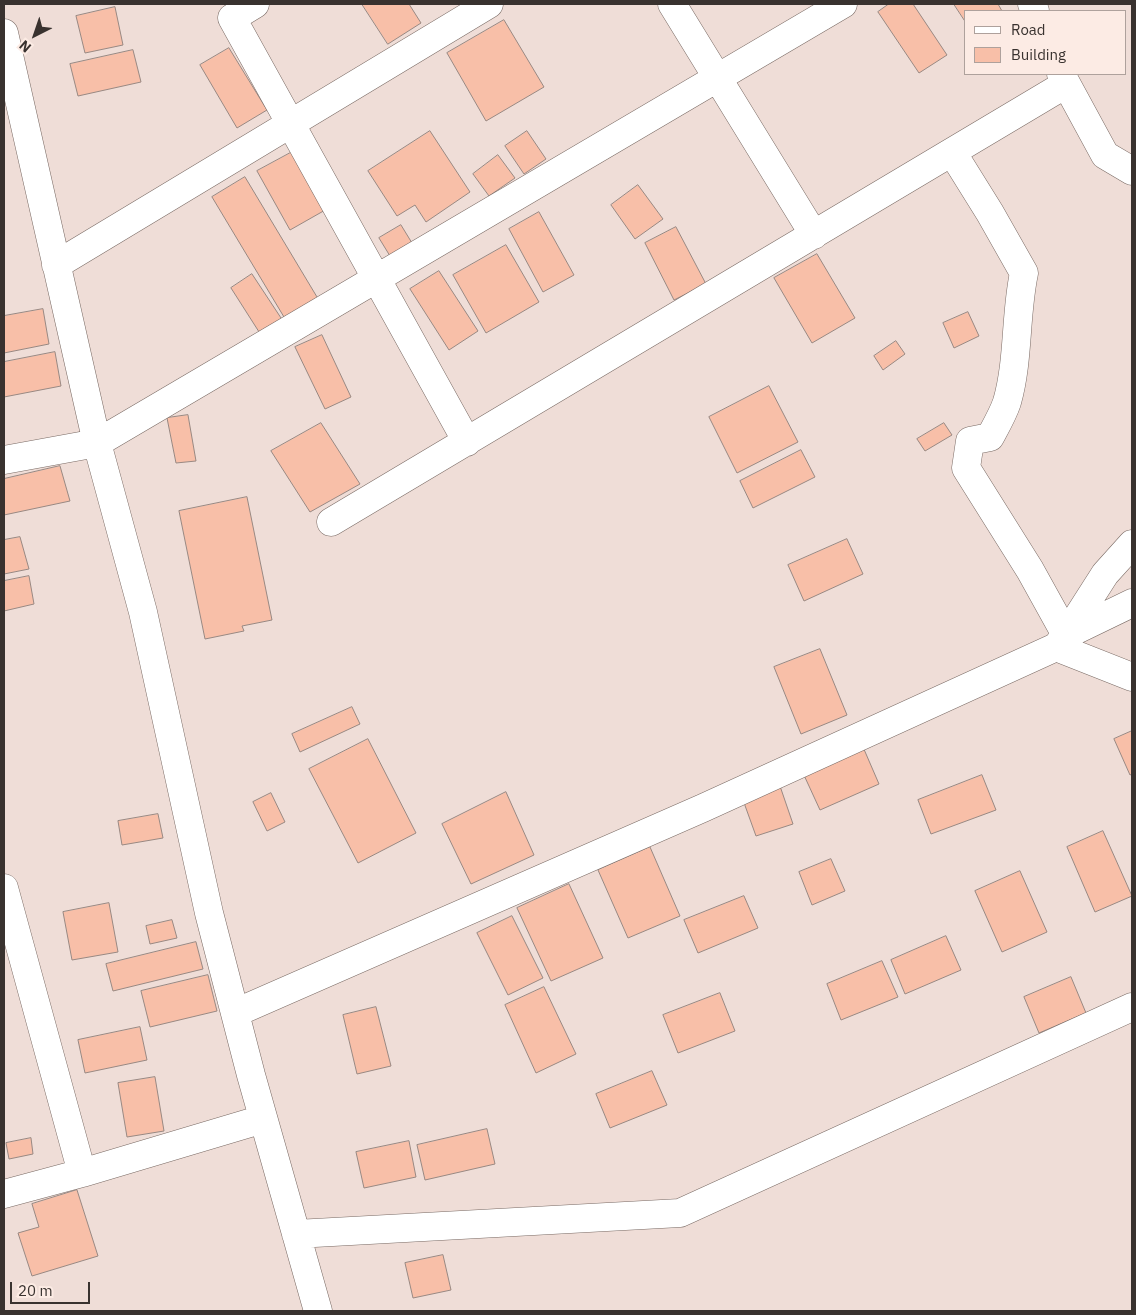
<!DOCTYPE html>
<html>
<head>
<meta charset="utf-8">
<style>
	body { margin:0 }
	#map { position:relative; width:1136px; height:1315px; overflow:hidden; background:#efddd7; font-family:"IBM Plex Sans",sans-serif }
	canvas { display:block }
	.frame { position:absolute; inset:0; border:5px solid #39322f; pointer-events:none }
	.legend { position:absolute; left:964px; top:10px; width:162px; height:65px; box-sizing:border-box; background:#fcebe4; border:1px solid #aea19c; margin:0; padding:6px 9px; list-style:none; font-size:15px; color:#39322f }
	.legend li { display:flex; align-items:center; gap:10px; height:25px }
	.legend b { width:25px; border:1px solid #aea19c }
	.north { position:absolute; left:10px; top:10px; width:50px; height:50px; -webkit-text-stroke:4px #fcebe4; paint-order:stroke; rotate:221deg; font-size:14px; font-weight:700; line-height:20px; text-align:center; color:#39322f }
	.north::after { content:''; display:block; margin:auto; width:18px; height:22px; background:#39322f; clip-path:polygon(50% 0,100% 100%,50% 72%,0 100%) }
	.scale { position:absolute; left:10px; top:1282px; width:80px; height:22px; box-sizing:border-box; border:2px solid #39322f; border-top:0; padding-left:6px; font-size:15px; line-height:18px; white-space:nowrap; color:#39322f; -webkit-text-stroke:4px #fcebe4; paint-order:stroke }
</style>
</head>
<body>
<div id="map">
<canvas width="1136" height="1315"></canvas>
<div class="frame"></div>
<ul class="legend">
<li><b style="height:6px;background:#fff"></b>Road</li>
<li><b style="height:14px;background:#f8bfa8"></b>Building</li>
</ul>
<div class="north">N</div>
<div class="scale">20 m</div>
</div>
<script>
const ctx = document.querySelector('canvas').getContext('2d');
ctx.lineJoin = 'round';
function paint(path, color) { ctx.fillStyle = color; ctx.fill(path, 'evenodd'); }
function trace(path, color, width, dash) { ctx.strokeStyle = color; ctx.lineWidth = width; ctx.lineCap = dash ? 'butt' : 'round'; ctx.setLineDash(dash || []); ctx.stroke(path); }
const building = new Path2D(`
	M362,4H409L421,23L388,44Z
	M889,4H913L947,55L919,73L878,12Z
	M954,4H998L1002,11H965V21Z
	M115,7L123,45L85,53L76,16Z
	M504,20L544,87L486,121L447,53Z
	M229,48L267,110L237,128L200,65Z
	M133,50L141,82L78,96L70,64Z
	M430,131L470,192L426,222L415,205L397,216L368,171Z
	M527,131L546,159L524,174L505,146Z
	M294,151L327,209L290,230L257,171Z
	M498,155L515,178L489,196L473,174Z
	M245,177L320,302L287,322L212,197Z
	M638,185L663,219L635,239L611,205Z
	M539,212L574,275L543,292L509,229Z
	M401,225L412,243L390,256L379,238Z
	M676,227L706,284L674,300L645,243Z
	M506,245L539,302L486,333L453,275Z
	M817,254L855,318L812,343L774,278Z
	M439,271L478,331L449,350L410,289Z
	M252,274L283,321L261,335L231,288Z
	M43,309L49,344L4,353V316Z
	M968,312L979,336L954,348L943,323Z
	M322,335L351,397L325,409L295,347Z
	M896,341L905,354L883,370L874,356Z
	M55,352L61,386L4,397V362Z
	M769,386L798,442L737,473L709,417Z
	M188,415L196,461L176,463L167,418Z
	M321,423L360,484L310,512L271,451Z
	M944,423L952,435L925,451L917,439Z
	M801,450L815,477L753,508L740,481Z
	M60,466L70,501L4,515V479Z
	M247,497L272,620L242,626L244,631L205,639L179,511Z
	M20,537L29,569L4,574V540Z
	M847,539L863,574L804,601L788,565Z
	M29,576L34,604L4,611V581Z
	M820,649L847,715L801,734L774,667Z
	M352,707L360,724L300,752L292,734Z
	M1132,731V774L1130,775L1114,739Z
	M368,739L416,833L358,863L309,769Z
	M863,747L879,784L820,810L803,773Z
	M982,775L996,810L931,834L918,800Z
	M780,786L793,824L756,836L743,800Z
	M506,792L534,855L471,884L442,824Z
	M271,793L285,822L267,831L253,802Z
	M158,814L163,838L122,845L118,821Z
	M1103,831L1132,896L1095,912L1067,847Z
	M650,847L680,916L628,938L598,870Z
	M831,859L845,891L812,905L799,872Z
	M1020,871L1047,932L1002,952L975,891Z
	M569,884L603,958L551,981L517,908Z
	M744,896L758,928L698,953L684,920Z
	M109,903L118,952L72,960L63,912Z
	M512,916L543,978L508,995L477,933Z
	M172,920L177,938L150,944L146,926Z
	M946,936L961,970L905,994L891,960Z
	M196,942L203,969L113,991L106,964Z
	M882,961L898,997L841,1020L827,984Z
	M208,975L217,1011L150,1027L141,991Z
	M1071,977L1086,1013L1039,1033L1024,997Z
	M544,987L576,1054L536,1073L505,1005Z
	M720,993L735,1031L678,1053L663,1015Z
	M376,1007L391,1066L357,1074L343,1015Z
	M140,1027L147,1060L85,1073L78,1040Z
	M652,1071L667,1105L610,1128L596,1094Z
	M155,1077L164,1131L127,1137L118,1083Z
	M487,1129L495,1164L425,1180L417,1145Z
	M31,1138L33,1154L9,1159L6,1143Z
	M409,1141L416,1177L364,1188L356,1152Z
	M77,1190L98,1256L32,1276L18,1233L39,1227L32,1204Z
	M443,1255L451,1290L413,1298L405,1263Z`);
paint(building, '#f8bfa8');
trace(building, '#988882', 1);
const minor = new Path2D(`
	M255,4L232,18L467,442
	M672,4L814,235
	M1032,4L1035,11
	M4,33L97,443L143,612L209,913L251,1075L318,1311
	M1061,74L1105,155L1132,171
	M952,152L990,213L1024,273C1015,315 1019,360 1007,402C1003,414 996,426 990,437L970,441L966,468L1030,570L1066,635L1132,603
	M56,265L489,4
	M4,460L97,443L843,4
	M331,522L1066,84
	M1056,647L1132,677
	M4,888L82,1173
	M235,1013L703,808L1056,647L1066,635L1105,574L1132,544
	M4,1194L82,1173L263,1119
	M296,1234L680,1213L1132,1007`);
trace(minor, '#796a64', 29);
trace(minor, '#fff', 28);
</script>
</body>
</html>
